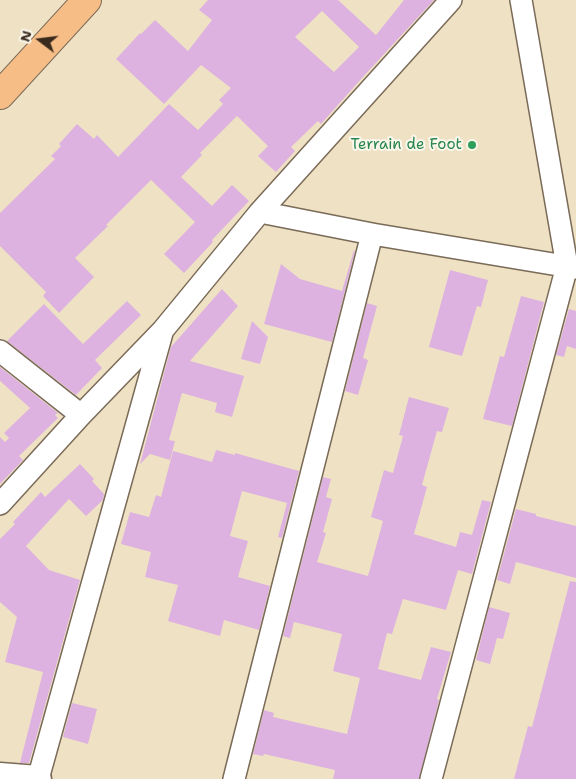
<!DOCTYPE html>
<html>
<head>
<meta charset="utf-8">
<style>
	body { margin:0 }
	#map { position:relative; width:576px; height:779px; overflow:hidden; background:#efe2c4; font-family:"Shantell Sans",sans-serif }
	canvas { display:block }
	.north { position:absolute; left:15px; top:15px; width:50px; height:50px; -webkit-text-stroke:4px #fbf7ec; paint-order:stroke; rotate:285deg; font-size:14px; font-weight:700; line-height:20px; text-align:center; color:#3b2a1e }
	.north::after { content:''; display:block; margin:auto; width:18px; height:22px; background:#3b2a1e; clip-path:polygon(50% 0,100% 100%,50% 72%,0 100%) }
</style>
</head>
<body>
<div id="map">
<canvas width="576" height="779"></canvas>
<div class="north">N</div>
</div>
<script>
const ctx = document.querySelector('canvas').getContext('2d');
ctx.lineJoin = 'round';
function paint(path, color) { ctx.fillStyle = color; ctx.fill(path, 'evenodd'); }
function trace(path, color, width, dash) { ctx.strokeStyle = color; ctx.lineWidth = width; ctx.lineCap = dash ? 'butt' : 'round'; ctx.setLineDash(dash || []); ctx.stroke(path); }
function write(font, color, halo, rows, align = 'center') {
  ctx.font = font + ' "Shantell Sans",sans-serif'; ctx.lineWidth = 4; ctx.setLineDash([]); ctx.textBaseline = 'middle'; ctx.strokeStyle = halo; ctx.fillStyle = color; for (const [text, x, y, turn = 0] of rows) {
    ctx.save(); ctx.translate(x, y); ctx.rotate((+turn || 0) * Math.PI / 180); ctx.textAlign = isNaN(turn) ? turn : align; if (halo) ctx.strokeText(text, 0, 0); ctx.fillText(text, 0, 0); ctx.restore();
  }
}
paint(new Path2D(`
	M208,0H338L376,35L404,0H434L362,78L321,124L318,121L291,147L295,151L276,172L258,156L268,146L237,116L200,153L202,155L181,177L212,206L232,185L249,201L212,240L213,242L184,273L164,254L195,222L151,180L106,225L108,226L75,258L94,277L59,313L43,296L46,292L0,246V213L55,159L51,156L61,146L59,144L77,124L94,139L97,135L118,157L169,104L198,130L223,104L219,100L231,88L201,65L164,104L116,59L140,33L141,34L155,20L188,51L212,20L199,10ZM322,11L359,47L334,72L295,37Z
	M354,250L355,251L332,342L264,324L281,264L300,279L342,291Z
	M450,270L488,280L481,307L477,306L462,356L429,347Z
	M222,289L238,306L190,361L244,376L232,417L215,412L217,403L182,393L169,440L175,441L170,460L150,454L140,464L171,347Z
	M521,296L544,302L512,426L483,419L500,356L504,357Z
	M127,301L141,315L95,360L102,368L76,395L7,341L44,304L83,344Z
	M367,303L377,306L363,358L368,360L358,395L345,391Z
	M569,309L576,311V349L567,346L564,357L556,355Z
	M252,321L268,337L260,364L241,359Z
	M0,367L58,413L55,415L58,418L19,456L23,460L0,484V437L5,442L9,438L4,433L30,408L0,381Z
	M409,397L449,408L442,432L437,431L422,485L427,487L414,534L456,547L460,532L472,535L482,500L491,502L472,574L458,570L446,610L403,599L392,634L387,633L378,669L421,680L431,647L451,652L437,699L439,700L419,779H333L335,770L264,754L263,756L253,754L264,710L274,713L273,717L347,734L360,678L333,671L342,634L294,622L290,638L283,636L323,477L331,479L326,497L332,499L323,532L326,533L317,562L368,576L383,521L371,517L384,470L393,473L403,436L399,435Z
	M216,450L235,455V453L299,471L282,538L278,537L287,503L242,491L230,536L248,541L238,577L270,586L259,630L224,620L220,636L168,621L178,585L145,577L151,552L121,544L130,512L149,517L156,495L161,497L173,451L212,462Z
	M80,464L94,479L92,481L104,494L103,500L86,516L69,499L26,546L49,570L80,580L29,763H20L43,672L5,662L17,617L0,602V539L15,524L13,522L41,492L45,497Z
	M516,509L536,514V516L576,526V578L516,562L510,584L497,580Z
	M570,581L576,582V779H514L528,726L532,727Z
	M489,607L510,613L503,639L497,638L490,664L476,660Z
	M72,703L97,709L88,744L63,737Z`), '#ddb2e0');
const minor = new Path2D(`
	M260,212L372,234L576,268
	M0,351L81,415
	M0,504L81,415L163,330L260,212L451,0
	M38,779L162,333
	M234,779L372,234
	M431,779L567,266L521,0`);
const tertiary = new Path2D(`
	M0,776L38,779`);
const trunk = new Path2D(`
	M0,95L87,0`);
trace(minor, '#7a6a58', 24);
trace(tertiary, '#7a6a58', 29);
trace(trunk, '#7a6a58', 30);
trace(minor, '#fff', 21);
trace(tertiary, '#fff', 26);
trace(trunk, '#f6be86', 28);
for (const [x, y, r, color] of [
	[472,145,5,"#2e9e5b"]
]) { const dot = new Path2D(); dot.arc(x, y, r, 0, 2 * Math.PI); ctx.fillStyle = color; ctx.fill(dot); trace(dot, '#fbf7ec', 2); }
write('15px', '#27864d', '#fbf7ec', [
	["Terrain de Foot",462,145]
], 'right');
</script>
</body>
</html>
